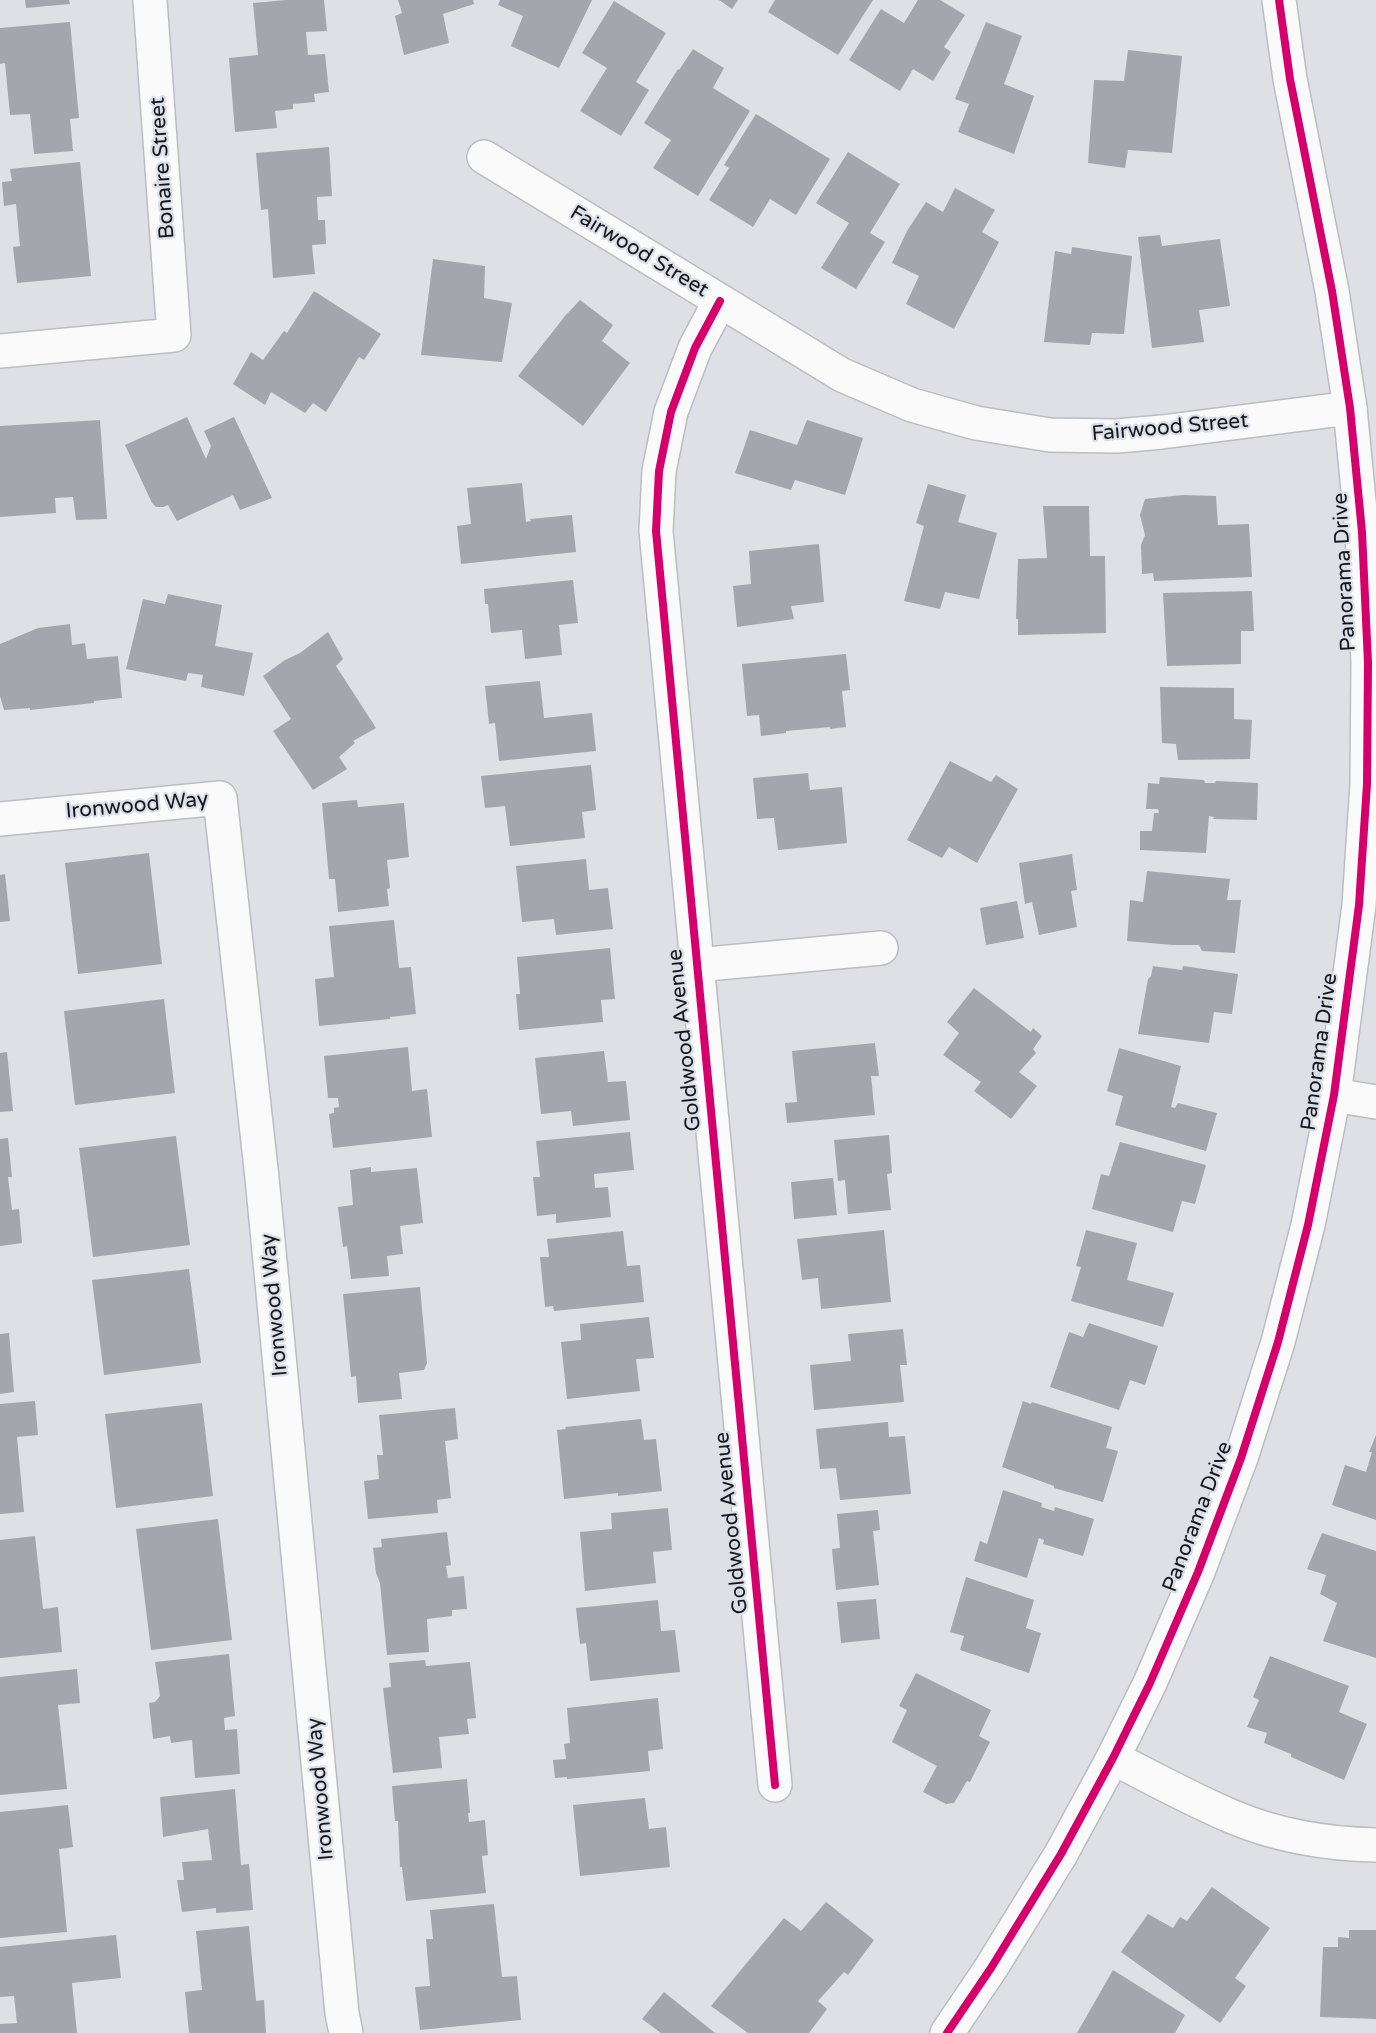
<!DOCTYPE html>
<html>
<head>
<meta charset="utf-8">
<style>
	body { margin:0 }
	canvas { display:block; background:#dee0e6 }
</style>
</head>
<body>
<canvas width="1376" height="2033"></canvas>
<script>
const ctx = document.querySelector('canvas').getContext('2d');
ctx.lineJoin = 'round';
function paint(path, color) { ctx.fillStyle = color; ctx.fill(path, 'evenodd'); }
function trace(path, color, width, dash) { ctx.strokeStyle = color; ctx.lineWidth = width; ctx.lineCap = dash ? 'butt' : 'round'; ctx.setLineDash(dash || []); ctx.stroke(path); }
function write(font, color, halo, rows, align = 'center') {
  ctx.font = font + ' "Varela Round",sans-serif'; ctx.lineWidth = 4.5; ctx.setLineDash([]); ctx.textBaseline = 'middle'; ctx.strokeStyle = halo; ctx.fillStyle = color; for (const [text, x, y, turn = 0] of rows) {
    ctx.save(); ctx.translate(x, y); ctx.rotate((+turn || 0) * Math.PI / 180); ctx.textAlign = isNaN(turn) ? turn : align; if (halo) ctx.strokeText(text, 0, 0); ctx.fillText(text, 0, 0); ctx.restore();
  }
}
paint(new Path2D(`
	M25,0H69L70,4L26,8Z
	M286,0H324L327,31L306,32L308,55L325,54L329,92L314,94L315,102L293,104V109L275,111L277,128L235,132L229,58L258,55L253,3Z
	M398,0H473L474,4L443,14L449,43L404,55L395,16L402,13Z
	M500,0H592L559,68L511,46L523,16L498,5Z
	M719,0H738L732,9Z
	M775,0H873L838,55L768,12Z
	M918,0H940L965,15L944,47L951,52L933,81L913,69L900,91L849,60L881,9L904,23Z
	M614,1L666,33L636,82L649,90L621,136L580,111L607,68L582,53Z
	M70,22L79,118L70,119L73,151L34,154L30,114L10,115L5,63L0,64V28Z
	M986,22L1022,36L1004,84L1034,96L1014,154L958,132L969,104L955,99Z
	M693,49L724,68L713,88L750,111L698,196L653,168L671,140L644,123L678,69L679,70Z
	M1128,50L1182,56L1172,153L1128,150L1125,168L1088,163L1094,80L1124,81Z
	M756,114L830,159L796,215L770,199L753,227L709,200L729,168L724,165Z
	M329,147L332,196L317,197L318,220H325L326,244L312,245L315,274L273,278L268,209L261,210L256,153Z
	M848,152L900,184L870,233L885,242L856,289L821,268L849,223L816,203Z
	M80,162L91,276L17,283L13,247L20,246L16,204L4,206L2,182L12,181L10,169Z
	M955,188L995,210L982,232L999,242L954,329L906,304L919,276L892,263L907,231L926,202L943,212Z
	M1160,235L1162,246L1220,239L1230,306L1199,310L1204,342L1152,348L1138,237Z
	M1072,247L1132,256L1124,334L1092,333L1090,345L1044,342L1055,251L1071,254Z
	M433,259L485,266L484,298L512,303L502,362L421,355Z
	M314,291L381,334L364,360L359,357L326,412L313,403L305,413L271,392L265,405L233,384L251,352L263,360L284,331L287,333Z
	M580,300L613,325L602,341L630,363L583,426L518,376L565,316Z
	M187,417L206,459L211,446L204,431L234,417L272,498L240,510L233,495L177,521L168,505L163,507H156L152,503L125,445Z
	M100,420L107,519L76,520L73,497L55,498L56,513L0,517V426Z
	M807,420L863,438L845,495L795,480L791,490L735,473L750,430L797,445Z
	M522,483L526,522L531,521L530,519L572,515L576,552L461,564L457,526L471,524L467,488Z
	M928,484L966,495L958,522L997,533L979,599L945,592L940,609L904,601L924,526L916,523Z
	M1183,495L1216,496L1218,525L1249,524L1252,577L1154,581L1153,573L1142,574L1141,545L1145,535L1140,515L1145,499Z
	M1043,506H1089L1090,556H1105L1106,633L1018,635V619H1016L1018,559L1047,558Z
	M819,544L824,602L791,606L794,619L737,627L733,586L751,584L749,551Z
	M573,580L578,623L559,625L562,655L525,659L522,630L491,633L488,604H485L484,589Z
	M1252,591L1254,631H1241V664L1167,666L1163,593Z
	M168,594L222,605L215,646L253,653L244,696L201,687L203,675L188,673L186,681L126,669L143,599L165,604Z
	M70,624L72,645L85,643L87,659L118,656L122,698L94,701V703L30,710V708L4,710L0,696V644L38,628Z
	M328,632L343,659L336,666L376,728L353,741L355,743L339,757L347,769L313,790L273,731L291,719L263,676L285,660L300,653Z
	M846,654L850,690L842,691L846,727L830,729V727L786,731V733L761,736L759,715L747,716L742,664Z
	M540,681L544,718L592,713L596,751L499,761L495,723L489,724L485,686Z
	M1160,687L1234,688V719L1252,720L1250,759L1178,760L1176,744L1162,743Z
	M950,761L991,782L996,775L1018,789L977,863L949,847L942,858L907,840Z
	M591,765L596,810L582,812L585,838L510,846L505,806L485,808L481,776Z
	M808,773L810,790L842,787L847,843L778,850L774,818L757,819L753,778Z
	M1160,777L1204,780L1205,783H1215L1216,781L1258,783L1257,820L1213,819L1214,817L1209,816L1206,853L1140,850V831H1152L1154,813H1159L1158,809H1146L1148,783L1159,784Z
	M357,800L358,807L404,803L409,857L387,860L390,888L387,889L389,906L338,912L335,879H329L322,803Z
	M149,853L162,964L78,974L65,863Z
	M1072,854L1077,890L1071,891L1077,927L1039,935L1032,902L1025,904L1019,863Z
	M586,859L589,890L608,888L613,929L556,935L554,919L522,922L516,866Z
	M1147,871L1230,879L1227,900H1241L1235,953L1202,951L1199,945H1173L1127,941L1130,900L1143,902Z
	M5,874L10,921L0,922V875Z
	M1017,901L1024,938L986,945L980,908Z
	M394,920L399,968L411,967L416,1014L390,1017V1019L319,1026L315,979L334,977L329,926Z
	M610,948L615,999L601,1000L603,1022L519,1030L516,994H520L517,957Z
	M1153,966L1182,970L1183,966L1238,974L1232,1014L1214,1012L1209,1043L1138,1034L1148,979L1151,976Z
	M974,988L1031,1032L1033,1028L1042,1036L1033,1049L1036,1053L1019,1072L1037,1086L1011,1119L974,1091L981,1082L943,1055L959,1033L947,1022Z
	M164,999L175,1093L75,1105L64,1011Z
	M875,1043L879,1076H871L875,1115L787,1123L785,1103L797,1102L792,1051Z
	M408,1047L412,1091L427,1089L432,1137L333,1148L329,1114L334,1113V1108L339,1107L338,1098H328L324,1056Z
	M1119,1048L1181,1066L1171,1107L1175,1108L1178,1103L1217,1113L1206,1151L1115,1125L1123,1096L1107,1091Z
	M604,1051L608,1082L626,1081L630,1120L573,1126L571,1111L541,1114L535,1058Z
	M7,1052L13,1111L0,1112V1053Z
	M630,1132L634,1170L594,1174L595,1188L608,1187L611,1217L556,1223V1214L537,1216L533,1177H540L536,1141Z
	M889,1135L892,1173L887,1174L891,1210L848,1214L845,1180L838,1181L834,1140Z
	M176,1136L190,1245L93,1257L79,1148Z
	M8,1138L12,1177H8L12,1210L19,1209L22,1243L0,1246V1139Z
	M1120,1142L1206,1165L1195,1204L1182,1201L1173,1232L1092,1209L1101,1174L1109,1176Z
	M371,1167V1172L417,1168L423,1223L400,1226L403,1254L387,1256L389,1276L351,1279L347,1246L343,1247L338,1207L353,1205L350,1170Z
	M833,1178L837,1215L794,1219L791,1182Z
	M884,1230L891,1302L821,1309L818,1278L802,1280L797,1239Z
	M1086,1230L1137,1243L1127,1280L1174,1293L1163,1327L1071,1301L1081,1267L1076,1266Z
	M623,1231L627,1266L640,1265L644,1302L554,1311L553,1306L545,1307L540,1257H549L547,1239Z
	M189,1269L201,1363L104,1375L92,1280Z
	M420,1287L427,1363L424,1370L399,1373L402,1399L358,1403L356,1376L351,1377L343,1294Z
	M649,1317L654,1358L636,1359L640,1391L567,1399L561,1342L581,1340L580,1324Z
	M1089,1323L1158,1346L1145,1385L1130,1380L1119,1410L1050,1387L1069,1332L1083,1337Z
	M903,1329L907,1365H900L904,1402L814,1410L810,1365L851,1361L848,1334Z
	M9,1333L14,1392L0,1394V1334Z
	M35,1401L38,1435L17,1437L24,1512L0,1514V1404Z
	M1023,1401L1031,1404L1032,1402L1112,1427L1106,1448L1118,1451L1103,1502L1054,1488V1486L1002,1467Z
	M202,1403L213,1496L116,1508L105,1414Z
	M455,1408L458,1439L445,1441L451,1498L437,1500L438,1513L368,1519L364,1481L379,1479L377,1455H383L379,1415Z
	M641,1419L644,1440L656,1439L662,1491L618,1496V1493L564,1499L557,1430L566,1429L565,1427Z
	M888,1422L889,1437L905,1436L911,1494L840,1500L836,1468L820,1469L816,1429Z
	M1376,1435V1520L1332,1505L1345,1465L1366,1472L1372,1452H1369Z
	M1003,1490L1042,1503L1041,1507L1054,1511L1055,1507L1094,1519L1083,1556L1043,1544L1044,1540L1039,1538L1027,1578L974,1561L980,1541L987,1544Z
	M668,1508L672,1550L653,1552L656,1583L585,1591L580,1532L612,1529L611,1513Z
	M878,1510L880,1530L873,1531L879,1585L836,1590L832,1549L840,1548L837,1514Z
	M218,1519L232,1640L151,1650L136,1529Z
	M447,1532L451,1565L446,1566L448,1578L464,1576L467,1609L452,1610V1616L427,1619L429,1652L387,1655L380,1583L376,1573L373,1548L382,1547L381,1539Z
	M1322,1533L1376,1551V1658L1323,1641L1337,1603L1320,1594L1326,1575L1307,1569Z
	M35,1536L43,1609L58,1607L62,1652L0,1658V1540Z
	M966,1577L1034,1600L1026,1628L1041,1633L1029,1673L960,1650L964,1636L950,1632Z
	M876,1599L880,1639L841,1643L837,1602Z
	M658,1600L661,1631L675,1630L680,1672L590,1681L586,1643L580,1644L576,1608Z
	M229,1654L235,1716L224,1718L225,1730L237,1729L240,1774L195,1778L192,1740L171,1743L170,1736L153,1739L149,1703L155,1702L160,1696L155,1662Z
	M1270,1656L1349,1686L1339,1712L1367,1724L1344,1780L1291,1757V1754L1264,1743L1267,1733L1247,1727L1259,1700L1253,1697Z
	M425,1660L426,1666L470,1662L476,1718L467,1719L469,1734L439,1737L442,1768L393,1773L383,1688L391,1687L389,1663Z
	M77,1669L80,1703L58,1705L67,1789L0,1795V1677Z
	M916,1673L991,1710L979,1736L990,1742L970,1782L967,1781L954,1803L946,1804L923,1792L937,1766L892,1742L907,1710L899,1706Z
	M658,1698L663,1749L648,1751L650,1771L567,1779V1777L555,1778L553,1760L566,1759L564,1744L570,1743L567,1708Z
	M467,1779L470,1813H468L469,1822L485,1820L488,1855L482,1856L486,1893L406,1901L402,1867H400L398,1821H395L392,1786Z
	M235,1789L241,1865L249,1864L253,1910L216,1913V1908L182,1912L177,1880H184L182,1862L212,1860L208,1829L163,1837L160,1797Z
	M645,1798L649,1829L666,1827L670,1867L580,1876L573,1805Z
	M68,1805L73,1847L59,1849L67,1932L0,1938V1812Z
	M1212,1887L1270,1928L1235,1978L1246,1986L1220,2023L1121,1952L1148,1914L1173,1928L1180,1917L1187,1921Z
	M826,1902L874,1940L848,1975L844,1972L818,2001L827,2009L809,2033H748L711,2006L784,1918L801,1931Z
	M494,1904L502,1977L517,1976L521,2020L420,2030L415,1987L430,1986L426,1939H433L430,1910Z
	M249,1926L256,2001L264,2000L266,2033H189L185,1992L202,1990L196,1931Z
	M1349,1930H1376V2019L1320,2017L1323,1947H1338V1937L1349,1938Z
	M116,1935L121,1978L72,1983L77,2033H0V2024L17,2023L14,1996L0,1997V1947Z
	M1113,1970L1185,2015L1175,2033H1077Z
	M664,1992L715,2033H661L642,2019Z`), '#a5a5ae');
const street = new Path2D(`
	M484,157L842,375L912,405L976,423L1050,435L1117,436L1162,432L1350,408
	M720,301L695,348L671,412L659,471L656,531L775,1785
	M0,351L174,335L150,0
	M0,819L220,798L262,1178L342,2013L346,2033
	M696,965L881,948
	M1334,1095L1376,1102
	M1113,1758C1153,1778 1192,1800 1233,1817C1278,1836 1327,1844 1376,1845`);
const secondary = new Path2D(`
	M947,2033L991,1968L1061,1854L1113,1758L1150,1683L1198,1572L1241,1458L1278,1342L1308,1225L1334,1095L1359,905L1367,784L1368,663L1362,532L1350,408L1332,291L1290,79L1279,0`);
trace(street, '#bbbdc1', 36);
trace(secondary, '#bbbdc1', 36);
trace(street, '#fafafb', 33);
trace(secondary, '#fafafb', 33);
trace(new Path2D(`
	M720,301L695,348L671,412L659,471L656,531L775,1785
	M947,2033L991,1968L1061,1854L1113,1758L1150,1683L1198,1572L1241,1458L1278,1342L1308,1225L1334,1095L1359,905L1367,784L1368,663L1362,532L1350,408L1332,291L1290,79L1279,0`), '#d6006c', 8);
write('21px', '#15171a', '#dadfe9', [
	["Bonaire Street",163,168,-94],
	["Fairwood Street",639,252,31],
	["Fairwood Street",1170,428,-5],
	["Panorama Drive",1345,572,-93],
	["Ironwood Way",137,806,-5],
	["Goldwood Avenue",685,1040,-96],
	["Panorama Drive",1320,1052,-82],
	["Ironwood Way",275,1305,-95],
	["Panorama Drive",1198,1517,-69],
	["Goldwood Avenue",732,1523,-96],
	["Ironwood Way",321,1789,-95]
]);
</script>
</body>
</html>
